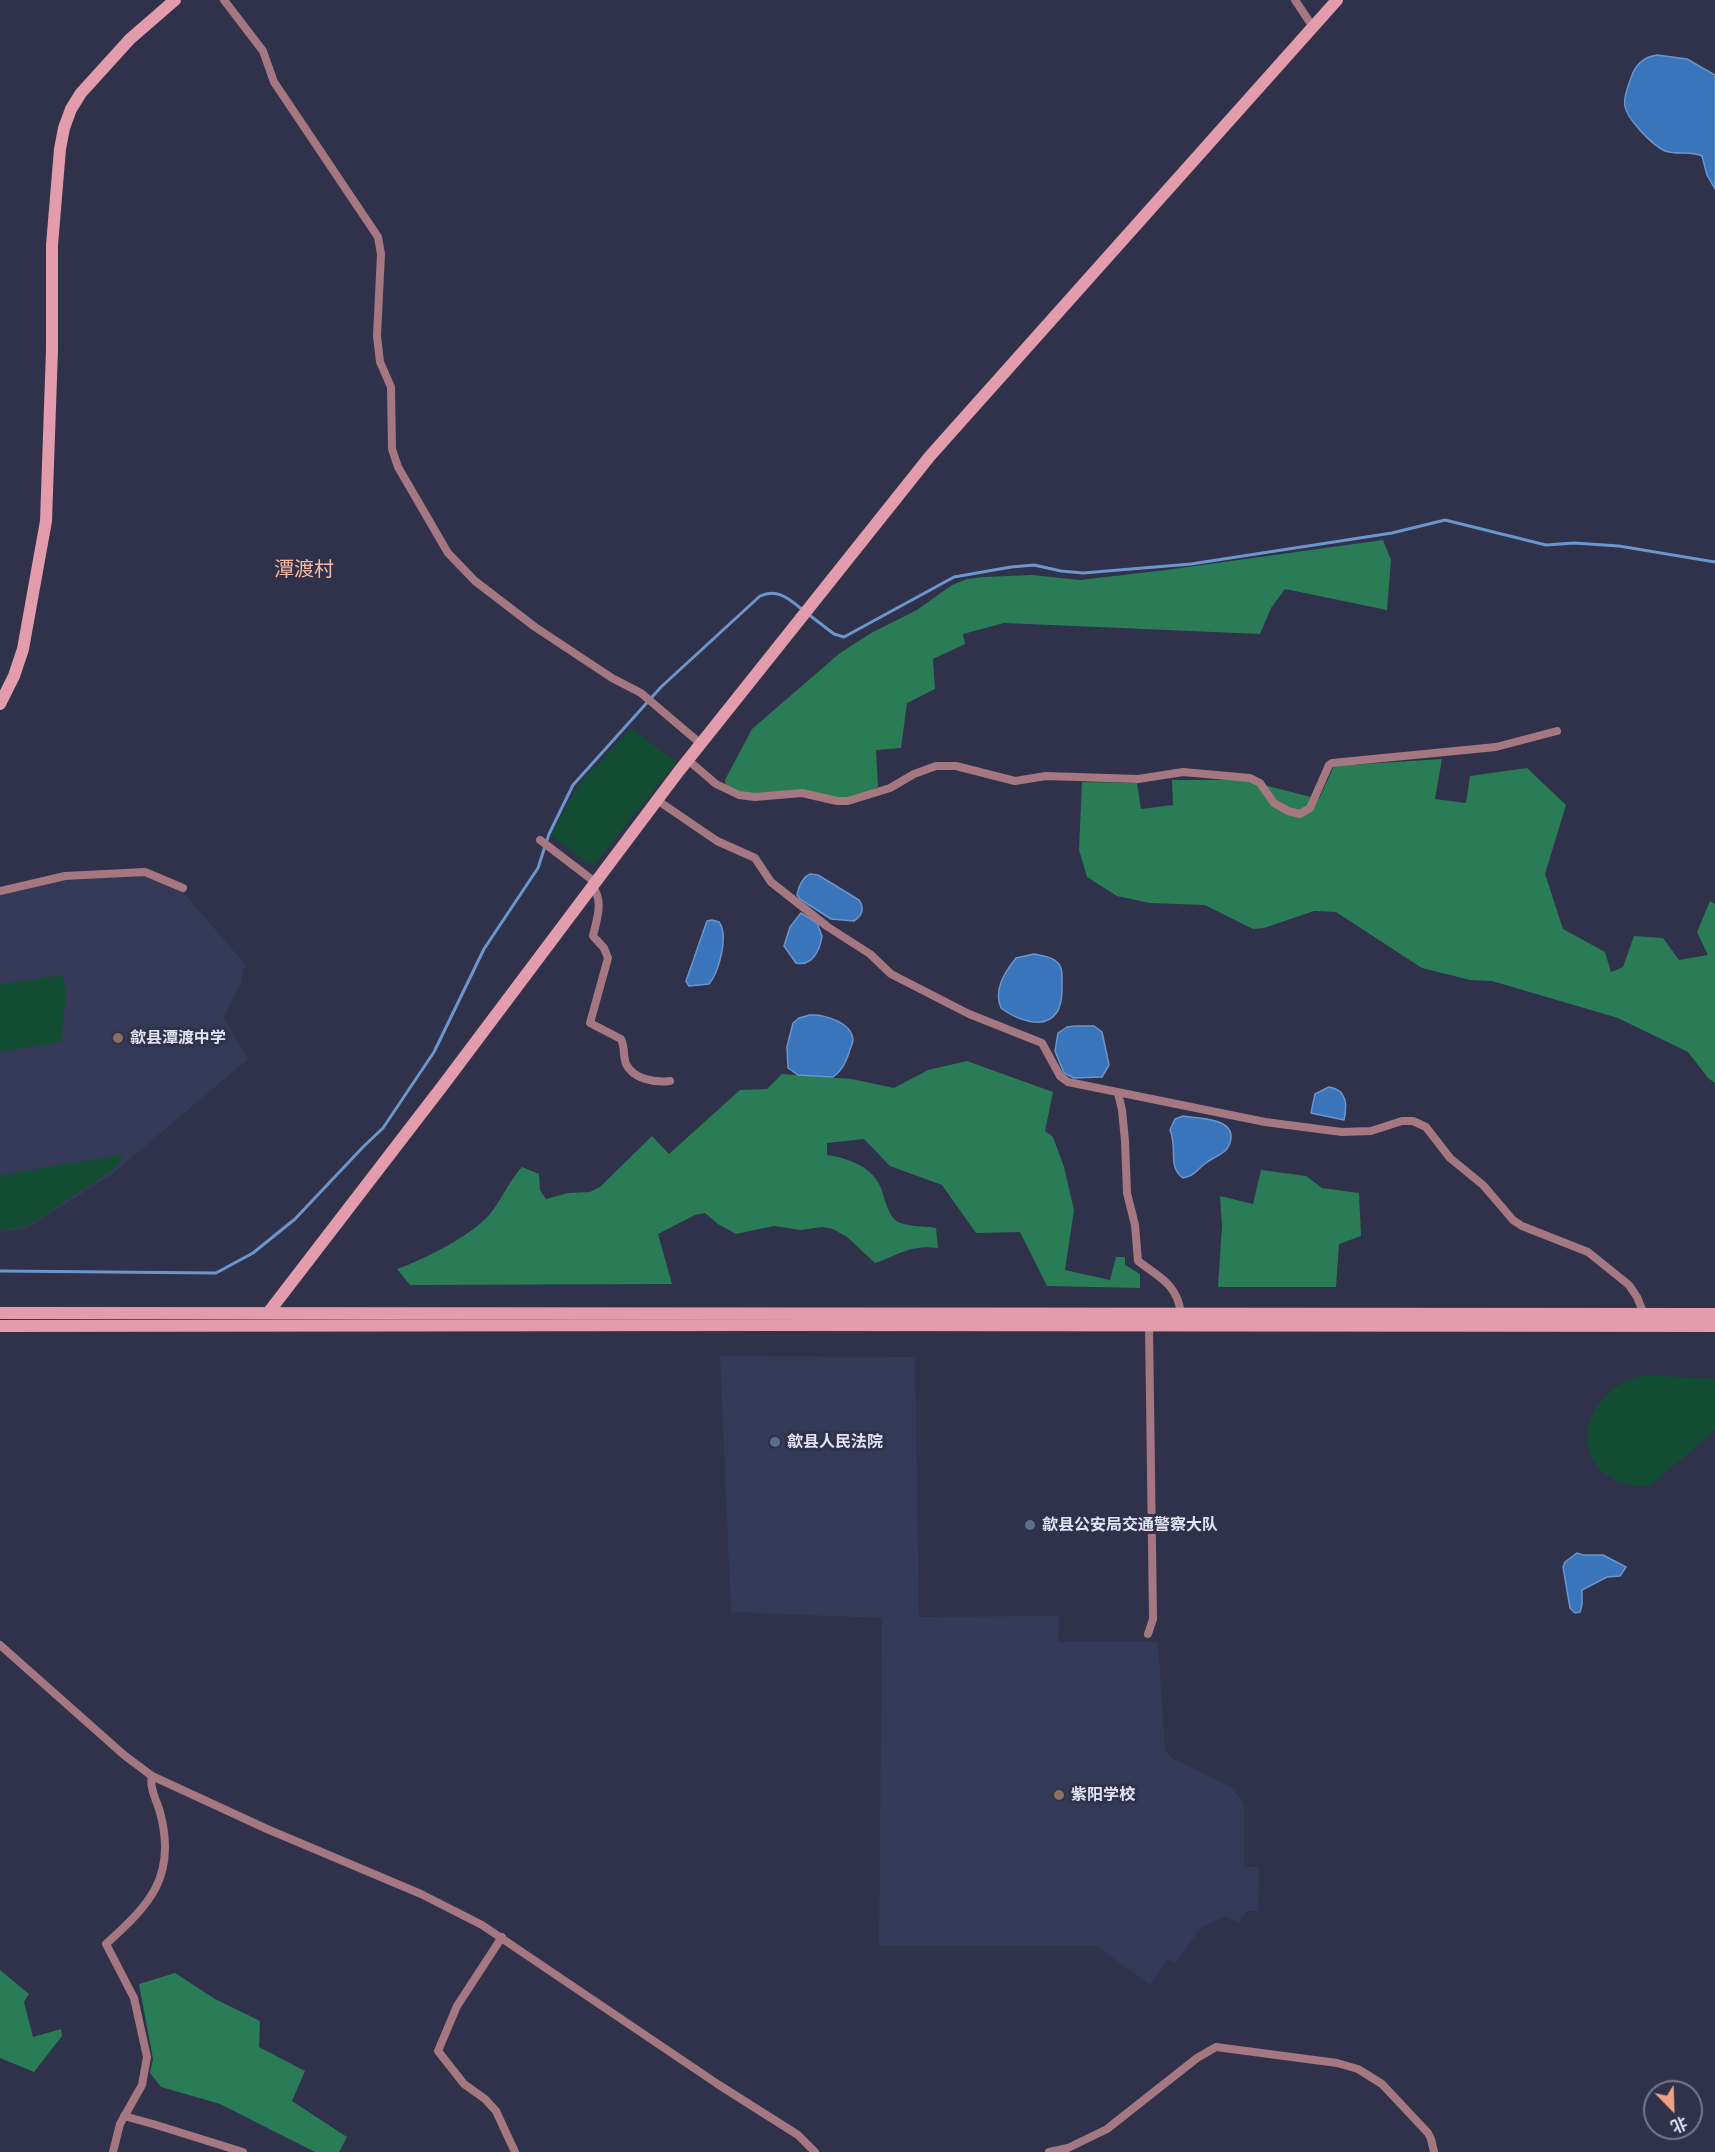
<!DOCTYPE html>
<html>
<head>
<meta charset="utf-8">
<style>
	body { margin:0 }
	#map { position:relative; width:1715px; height:2152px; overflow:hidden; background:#2f324a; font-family:Ubuntu,"Noto Sans SC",sans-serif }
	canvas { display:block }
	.north { position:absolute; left:1643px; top:2080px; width:60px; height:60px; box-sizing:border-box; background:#2f324a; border:2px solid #76798e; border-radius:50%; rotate:157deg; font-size:16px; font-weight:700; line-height:24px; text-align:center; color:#e1e3f3 }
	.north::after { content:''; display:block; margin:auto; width:21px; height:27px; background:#f3a082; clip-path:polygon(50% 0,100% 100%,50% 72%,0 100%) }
</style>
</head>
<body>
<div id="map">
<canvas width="1715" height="2152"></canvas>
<div class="north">北</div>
</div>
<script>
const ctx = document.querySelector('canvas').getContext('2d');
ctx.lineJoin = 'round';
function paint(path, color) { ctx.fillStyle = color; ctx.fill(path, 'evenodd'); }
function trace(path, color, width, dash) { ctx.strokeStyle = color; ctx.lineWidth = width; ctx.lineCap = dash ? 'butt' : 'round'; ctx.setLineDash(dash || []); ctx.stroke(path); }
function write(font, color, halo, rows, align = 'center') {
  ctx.font = font + ' Ubuntu,"Noto Sans SC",sans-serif'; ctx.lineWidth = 6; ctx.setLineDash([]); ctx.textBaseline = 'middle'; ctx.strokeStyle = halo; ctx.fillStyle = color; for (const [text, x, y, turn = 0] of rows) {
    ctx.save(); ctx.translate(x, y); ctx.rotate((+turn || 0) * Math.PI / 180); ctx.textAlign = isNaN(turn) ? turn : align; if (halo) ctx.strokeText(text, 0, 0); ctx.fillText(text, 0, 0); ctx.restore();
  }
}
paint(new Path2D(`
	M144,876L181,890L245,964L241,983L224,1018L248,1059L111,1175L26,1229L0,1232V894L53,881Z
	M720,1356L915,1357L919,1617L1059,1616L1058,1642H1158L1165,1750L1172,1758L1231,1787L1244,1804V1867H1259L1258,1911H1247L1238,1923L1226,1916L1201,1927L1175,1964L1168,1959L1150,1985L1097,1946H879L882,1618L731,1612Z`), '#353958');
paint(new Path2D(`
	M631,729L677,762L594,865L584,861L551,835L578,785Z
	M63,975L66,994L61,1042L0,1052V984Z
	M121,1155L123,1159L114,1169L26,1227L0,1230V1175Z
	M1645,1375L1715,1379V1430C1701,1444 1684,1456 1669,1469C1664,1473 1658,1481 1651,1484C1642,1489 1629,1486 1620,1482C1560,1457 1591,1383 1645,1375Z`), '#124d33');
paint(new Path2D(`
	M1383,540L1391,560L1387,610L1285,589L1271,608L1260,634L1004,623L963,634L965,644L933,659L935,689L907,703L901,748L876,750L878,787L866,793L844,799L748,794L726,787L725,780L752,729L840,653L873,632L917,610L952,585L967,579L984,577L1032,575L1080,580L1166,570Z
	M1442,759L1435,799L1466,803L1470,776L1527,768L1566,805L1545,874L1563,929L1605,952L1611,972L1623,967L1634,936L1663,938L1679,960L1708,955L1697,932L1710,901L1715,904V1083L1708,1078L1688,1052L1618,1018L1492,981L1470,980L1422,968L1336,912L1314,911L1264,928L1253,929L1205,905L1150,903L1117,896L1087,877L1079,850L1082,782L1137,783L1141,809L1173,805L1172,780H1244L1319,799L1334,766Z
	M967,1061L1053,1092L1045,1131L1053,1137L1064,1167L1074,1210L1065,1270L1110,1280L1116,1257H1125V1265L1140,1274V1288L1047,1286L1020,1232L976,1233L942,1185L890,1166L864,1139L827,1143V1155C848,1158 873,1167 881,1188C885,1199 888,1216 898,1222C908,1227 925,1226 936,1228L938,1248C910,1244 899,1255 875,1263L847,1237L833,1229L822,1227L801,1230L774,1226L736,1234L718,1224L705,1213L695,1215L658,1234L672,1284L410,1285L397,1269C425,1259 471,1236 490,1214C502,1199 509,1181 522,1167L539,1174L540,1190L546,1199L568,1193L590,1192L600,1187L652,1136L669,1154L740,1090L767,1089L782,1074L852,1079L894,1088L928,1070Z
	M1261,1170L1306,1176L1322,1188L1359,1193L1361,1236L1339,1244L1336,1287H1218L1222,1226L1220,1196L1253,1204Z
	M0,1970L29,1994L24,2002L33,2037L61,2029L62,2036L34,2072L0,2058Z
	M175,1973L215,1999L260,2021L259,2047L305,2071L292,2101L347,2137L339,2152H315L220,2104L161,2087L150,2073L153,2059L139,1984Z`), '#297c56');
const water = new Path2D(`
	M1657,55L1687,59L1715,75V189L1707,175L1702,156C1691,151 1677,155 1665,151C1652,145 1627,119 1625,106C1623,97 1628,87 1631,78C1635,65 1643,57 1657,55Z
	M810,874L818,875L859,900C865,908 862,916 854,921L831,919L800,899L797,895C798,887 803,877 810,874Z
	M801,913L817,923L822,936C820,950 812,967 796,963L784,946L790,927Z
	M712,920L719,922C729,935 719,972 709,984L689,986L686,981L707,921Z
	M1034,954C1042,956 1051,956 1057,962C1063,967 1062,976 1062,984C1062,993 1062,1004 1057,1012C1044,1032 1014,1018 1001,1008C993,990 1005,972 1016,958Z
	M810,1015C823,1014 852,1022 853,1040C853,1043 850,1049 849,1053C845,1063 842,1071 833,1077L798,1075L788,1068L787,1047L793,1023L799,1018Z
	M1075,1026H1094L1102,1032L1109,1065L1102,1077L1074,1078L1064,1073L1055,1051L1058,1033L1067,1027Z
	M1329,1087C1348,1090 1347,1106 1344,1120L1311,1113L1315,1094Z
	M1183,1116C1196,1118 1232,1118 1231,1137C1231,1141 1229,1146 1226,1150C1220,1156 1212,1158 1206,1163C1197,1169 1195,1176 1183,1178C1167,1166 1178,1149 1170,1130L1175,1119Z
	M1577,1553L1583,1555H1603L1626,1567L1620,1576L1607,1577L1582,1590V1605L1580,1612L1575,1613L1570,1608L1563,1567L1565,1562Z`);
paint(water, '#3a74bb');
trace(water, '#6c95cc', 1.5);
trace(new Path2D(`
	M808,614L834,634L844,637L954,577L1011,567L1034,565L1061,571L1083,573L1191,564L1392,533L1445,520L1546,545L1574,543L1619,546L1715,562
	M0,1271L216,1273L253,1253L295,1219L363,1147L383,1128L434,1052L484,949L538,868L549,834L573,785L661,687L760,596C778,588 789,599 803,610`), '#6c95cc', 3);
trace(new Path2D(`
	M224,0L263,51L274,82L378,237L381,254L377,336L380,362L391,387L392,449L398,467L448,553L475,581L535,627L612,678L641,693L701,744
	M1295,0L1313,27
	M688,760L716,784L739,795L755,797L802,793L837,801H848L890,788L914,774L936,766H956L1015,781L1046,776L1138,779L1183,772L1250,778L1260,783L1274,803L1288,811L1300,814L1310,808L1329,765L1332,763L1496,747L1557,731
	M657,800L717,841L755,858L771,882L828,927L870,954L891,974L969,1014L1042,1043L1060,1076L1068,1082L1265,1122L1342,1132L1371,1131L1402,1121H1413L1426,1127L1450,1158L1483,1185L1513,1220L1522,1226L1588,1252L1629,1285L1637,1297L1644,1314
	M540,840L595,882
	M592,885C604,902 597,918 593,936L604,948L608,958L590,1023L621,1039C625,1047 623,1056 626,1064C633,1079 655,1083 670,1081
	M0,891L65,876L145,872L183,888
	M1118,1093L1122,1110L1125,1141L1127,1193L1135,1225L1138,1261C1159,1277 1177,1284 1181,1313
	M1148,1634L1153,1619L1149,1325
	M0,1645L124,1755L152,1776L267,1829L421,1894L482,1925L719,2085L798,2135L815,2152
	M502,1937L457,2006L438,2051L464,2084L485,2099L496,2111L515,2152
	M124,2116L153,2124L243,2152
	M113,2152L120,2124L142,2085L147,2057L134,1998L106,1944C149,1905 176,1878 161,1816C158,1802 149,1790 152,1776
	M1049,2152L1068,2148L1107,2129L1197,2058L1216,2047L1337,2063L1358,2069L1382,2084L1428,2133L1431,2139L1434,2152`), '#a47781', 8);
trace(new Path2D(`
	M0,704L14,676L23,649L46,521L52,350V245L60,149L64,128L71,109L81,93L130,39L175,0
	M0,1313L1715,1314
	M268,1313L444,1084L679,771L930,456L1337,0
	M0,1326L775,1325L1715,1326`), '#e29cac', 12);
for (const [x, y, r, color] of [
	[118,1038,6,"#8d6e63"],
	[775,1442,6,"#5c6f8a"],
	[1030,1525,6,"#5c6f8a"],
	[1059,1795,6,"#8d6e63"]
]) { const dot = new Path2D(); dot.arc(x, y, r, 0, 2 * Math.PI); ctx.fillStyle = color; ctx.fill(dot); trace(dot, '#2f324a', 2); }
write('bold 16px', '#e1e3f3', '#2f324a', [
	["歙县潭渡中学",130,1038],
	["歙县人民法院",787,1442],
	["歙县公安局交通警察大队",1042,1525],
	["紫阳学校",1071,1795]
], 'left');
write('20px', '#f9b9a3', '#2f324a', [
	["潭渡村",304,569]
]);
</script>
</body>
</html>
